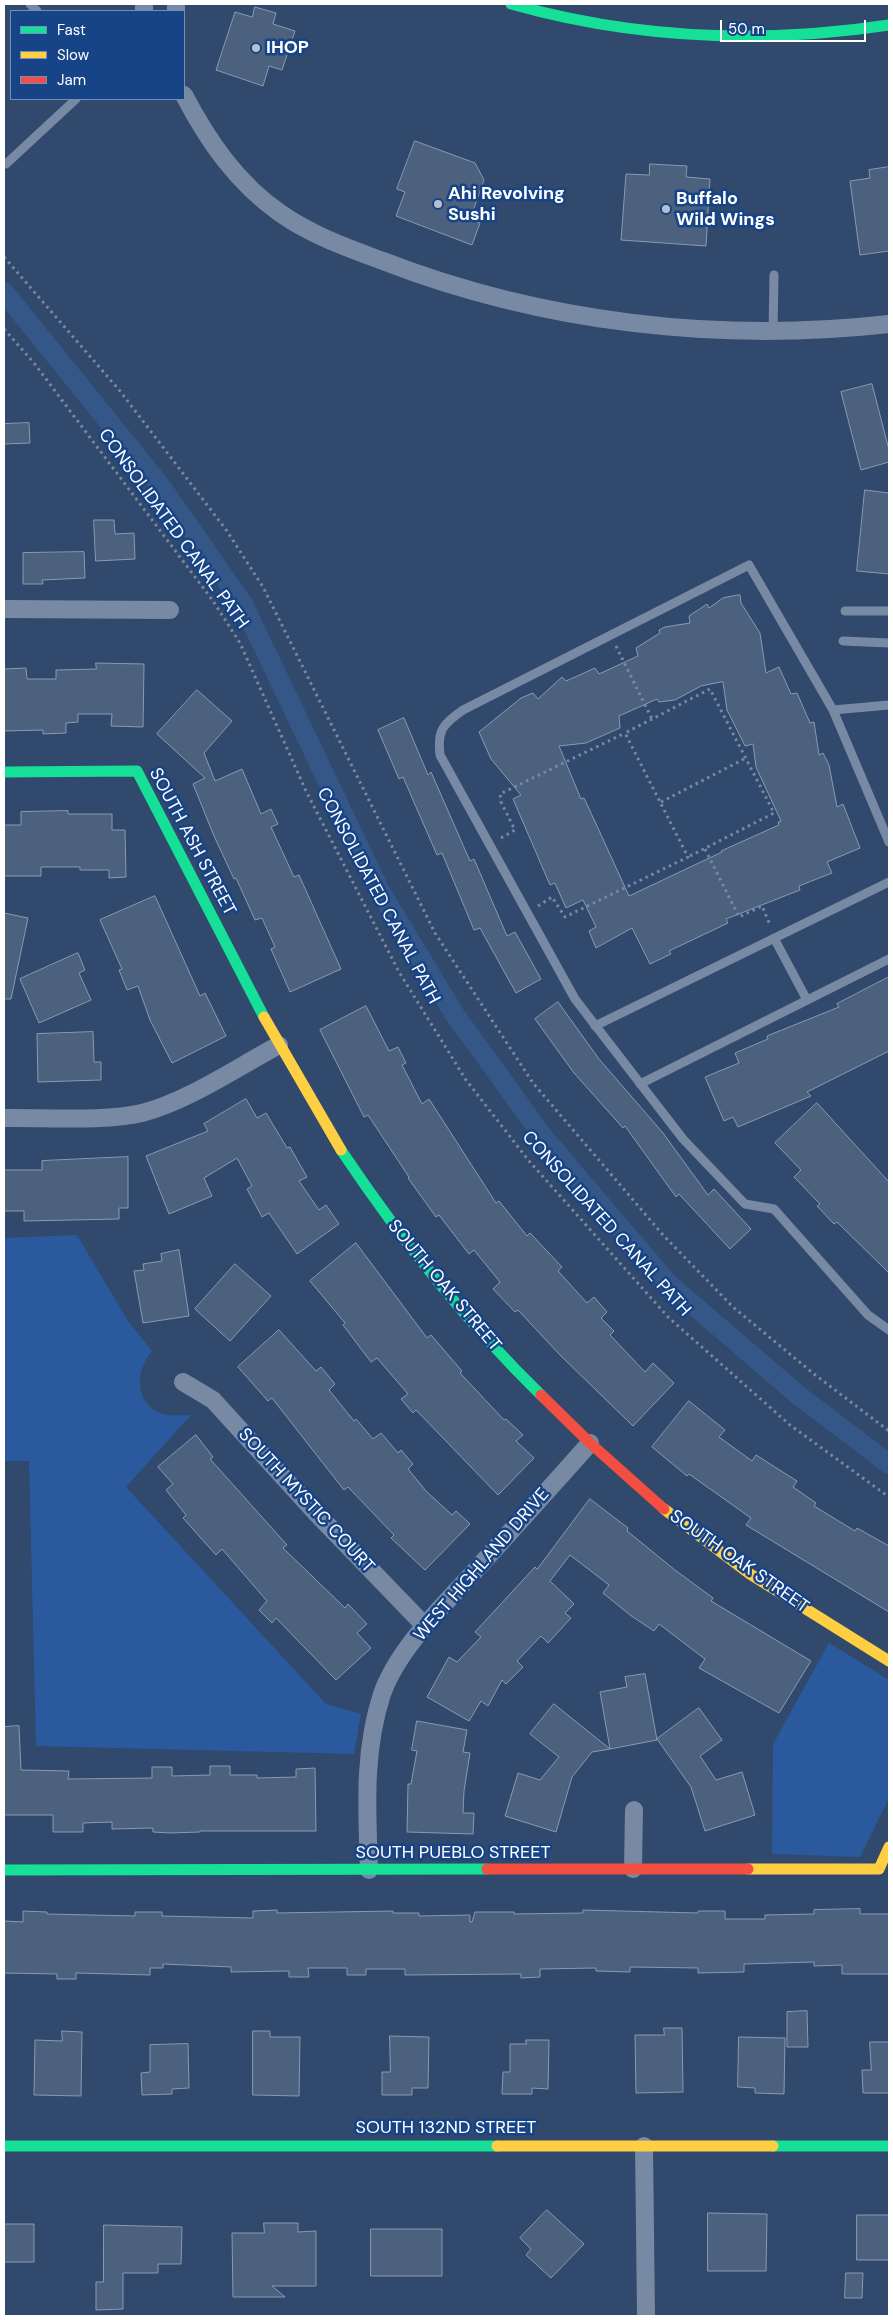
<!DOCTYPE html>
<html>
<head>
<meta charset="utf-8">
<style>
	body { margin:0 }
	#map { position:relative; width:893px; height:2320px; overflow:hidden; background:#30496d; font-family:"DM Sans",sans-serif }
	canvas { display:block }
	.frame { position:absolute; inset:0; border:5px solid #fff; pointer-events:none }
	.legend { position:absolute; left:10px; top:10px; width:175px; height:90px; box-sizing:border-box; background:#164487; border:1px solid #738fb7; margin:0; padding:6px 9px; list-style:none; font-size:15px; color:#fff }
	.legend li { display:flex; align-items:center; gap:10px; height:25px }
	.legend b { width:25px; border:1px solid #738fb7 }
	.scale { position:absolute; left:720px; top:20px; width:146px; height:22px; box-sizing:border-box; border:2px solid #fff; border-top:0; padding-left:6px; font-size:15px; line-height:18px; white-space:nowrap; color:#fff; -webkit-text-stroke:4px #164487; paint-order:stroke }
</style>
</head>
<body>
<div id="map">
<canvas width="893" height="2320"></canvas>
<div class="frame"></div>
<ul class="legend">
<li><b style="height:6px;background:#16e098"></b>Fast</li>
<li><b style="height:6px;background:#ffcf43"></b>Slow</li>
<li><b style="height:6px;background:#f24e42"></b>Jam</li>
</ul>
<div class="scale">50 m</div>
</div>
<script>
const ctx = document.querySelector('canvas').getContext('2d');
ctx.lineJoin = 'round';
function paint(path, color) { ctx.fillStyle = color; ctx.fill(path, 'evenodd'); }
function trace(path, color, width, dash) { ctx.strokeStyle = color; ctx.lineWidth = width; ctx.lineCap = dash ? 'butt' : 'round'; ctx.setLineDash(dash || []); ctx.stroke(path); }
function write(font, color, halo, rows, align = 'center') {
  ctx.font = font + ' "DM Sans",sans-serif'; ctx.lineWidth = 5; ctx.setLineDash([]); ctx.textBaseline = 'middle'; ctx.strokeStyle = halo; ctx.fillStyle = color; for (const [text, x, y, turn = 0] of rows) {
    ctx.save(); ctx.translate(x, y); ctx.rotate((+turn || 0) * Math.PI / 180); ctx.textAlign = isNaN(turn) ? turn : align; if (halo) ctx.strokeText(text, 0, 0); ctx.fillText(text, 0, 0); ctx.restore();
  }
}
paint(new Path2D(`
	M77,1235L128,1321L152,1351C133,1373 135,1409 168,1415C175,1416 184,1415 191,1415L126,1487L326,1704L361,1714L354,1754L36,1746L29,1461H4V1238Z
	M829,1643L889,1680V1798L860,1857L772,1854L773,1744Z`), '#2a5a9d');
trace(new Path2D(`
	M4,292L160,485L243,604L380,891L455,1015L545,1139L668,1283L798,1395L889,1464`), '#355787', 20);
const building = new Path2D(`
	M255,7L276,13L273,24L295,31L282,70L269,66L263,86L216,70L235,12L252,17Z
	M415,141L475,163L484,180L470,219L480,223L472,245L396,216L405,192L397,189Z
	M650,164L687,166L686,177L710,179L706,246L621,240L626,174L649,175Z
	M889,167V251L860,255L850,181L870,178L869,170Z
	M872,384L889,450V462L861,470L841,392Z
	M29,423L30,443L4,444V424Z
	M865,490L889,493V574L857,571Z
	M94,520H114L115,534L134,533L135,559L96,561Z
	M84,552L85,578L42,580L43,584H23V553Z
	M740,595L741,603L760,633L766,673L779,667L791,694L797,693L810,723L814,722L819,755L823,753L829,765L837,807L843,804L860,848L827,862L832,873L799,886L800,890L726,919L728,923L669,951L671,954L650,964L632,928L596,948L589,931L596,927L583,900L566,908L555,883L550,885L513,799L521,795L491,759L479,732L521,698L533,693L538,699L562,677L566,681L595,668L599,674L638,656L636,648L660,633L659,630L665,627L690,623L689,616L707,604L709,608L723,598ZM723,682L727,710L745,746L753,744L756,767L781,821L778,822L779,825L721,851L722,852L629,896L597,826L584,798L581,799L559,746L586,743L620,728L619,716L657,699L659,702L675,700L701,686Z
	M96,663L144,664L143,727L111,726L112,714H78V722L66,723V733L43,734V730L4,731V669L26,668L27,679H56V670L96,669Z
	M197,690L232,721L204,753L215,781L242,769L261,814L271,809L278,824L271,827L294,877L299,875L341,969L290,992L271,949L275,947L262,918L255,920L236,878L234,879L214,836L193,784L205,778L157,734Z
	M404,718L428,775L431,772L470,861L474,859L507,936L515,932L541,979L516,993L480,928L474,930L442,853L437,855L403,777L399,779L378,730Z
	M68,811V814H112V830H125L126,877L109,878V870H80V867H41V876H4V825H21V812Z
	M155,896L200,996L205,993L226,1036L172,1063L150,1020L138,986L127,990L119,970L122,969L100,920Z
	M4,913L28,918L11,999H4Z
	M78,953L85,970L79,973L91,1000L39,1023L20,979Z
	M889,977V1051L807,1092L811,1096L738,1127L733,1117L724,1121L705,1077L739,1063L735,1053L768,1039L767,1036L839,1007L837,1004Z
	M558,1002L599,1059L663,1133L708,1195L714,1189L751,1229L730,1249L679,1194L676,1197L625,1126L623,1128L574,1073L535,1019Z
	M366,1006L389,1051L398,1047L406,1063L402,1065L422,1104L429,1099L496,1203L499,1201L527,1236L530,1233L562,1267L558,1271L587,1303L594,1297L607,1312L601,1318L614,1331L610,1335L645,1372L653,1363L674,1383L633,1426L560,1355L518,1310L515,1312L493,1289L500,1282L474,1250L469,1254L439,1215L436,1217L408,1178L409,1177L368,1115L364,1117L320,1030Z
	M93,1032L94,1062H101V1080L38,1082L37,1034Z
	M246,1099L257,1118L266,1113L287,1148L290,1147L307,1177L299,1181L319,1210L326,1205L339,1224L297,1254L269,1213L262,1217L247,1189L252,1186L237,1158L204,1178L212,1196L169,1214L146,1156L208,1131L204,1124Z
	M817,1103L889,1182V1273L837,1222L834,1224L817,1206L820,1204L794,1177L801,1170L775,1143Z
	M128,1157V1208H119V1219L24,1221V1211H4V1170H42V1161Z
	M356,1243L427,1338L431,1335L462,1371L460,1373L504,1420L506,1419L523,1435L516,1441L534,1458L498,1495L416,1410L413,1413L401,1399L408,1394L377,1358L371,1362L343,1325L345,1323L310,1281Z
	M179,1250L189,1316L143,1323L134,1271L144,1270L143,1264L162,1261L161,1254Z
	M235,1264L271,1296L230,1341L195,1309Z
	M279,1330L316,1371L321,1367L335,1384L329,1390L354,1421L356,1419L373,1439L381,1433L398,1453L401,1450L413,1464L408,1469L426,1491L452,1515L456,1511L470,1524L425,1570L391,1538L394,1535L348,1487L344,1490L272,1398L268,1401L238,1367Z
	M689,1401L725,1430L719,1437L752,1461L756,1455L797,1481L793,1487L816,1503L814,1506L855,1531L857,1528L889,1546V1612L746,1525L751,1518L689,1474L687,1476L652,1447Z
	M196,1435L213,1457L210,1459L287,1545L283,1548L345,1608L348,1604L367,1624L357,1633L371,1648L336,1680L276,1618L272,1623L259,1610L267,1601L222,1549L216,1555L183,1518L186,1515L166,1490L173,1484L158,1467Z
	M590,1499L628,1528L627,1531L675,1570L713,1598L711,1601L811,1661L779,1713L699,1668L705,1659L659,1624L654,1631L630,1615L603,1593L609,1585L570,1555L550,1581L574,1604L565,1613L571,1618L548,1643L541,1636L517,1661L523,1667L506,1684L502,1680L488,1706L481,1701L469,1721L427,1697L449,1657L457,1662L481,1637L475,1632L535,1567L537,1569Z
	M645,1674L657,1740L610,1749L600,1692L627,1687L625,1677Z
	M554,1704L610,1749L592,1752L572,1777L556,1832L505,1816L518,1773L540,1780L559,1757L530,1734Z
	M699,1708L722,1740L700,1756L716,1780L742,1772L755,1815L705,1831L691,1787L657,1739Z
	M417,1721L467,1730L463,1752L470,1753L464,1791L463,1813H474L473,1834L407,1832L408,1784H411L417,1751L412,1750Z
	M19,1726L21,1770L69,1771L68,1779L152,1778V1767H172V1776L210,1775V1766H230V1775H257V1778L296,1777V1769L315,1768L316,1831H200V1832L170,1833L153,1832V1828L112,1829V1822L83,1823V1832H53V1815H4V1727Z
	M860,1909V1914H889V1974H842V1965L814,1966V1962L744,1964V1972L698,1973V1968L630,1967V1972L596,1971V1968L540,1969V1977L521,1978V1974L405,1975V1969H366V1975H347V1968H308L309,1977H289V1971L231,1972V1967L163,1964V1968H150V1975L76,1973V1979H57V1974L4,1973V1921L23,1922V1911L47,1912V1914L135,1916V1912H162V1916L253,1918V1911L277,1910V1913L393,1911V1913H419V1916L470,1915V1922H472L475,1912H514V1914L583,1913V1910L698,1913V1911H725V1919H765V1915L814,1914V1910Z
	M807,2011L808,2047H787V2012Z
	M664,2028H682L683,2092L636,2093L635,2035H664Z
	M62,2031L82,2032L81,2096L34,2095L35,2040L62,2041Z
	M253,2031H270V2037H300L299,2096L253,2095Z
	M390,2036L429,2037L428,2088H412V2095H382V2072H390Z
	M739,2037L785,2038L784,2094L755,2093V2088L738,2087Z
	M526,2040H549L548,2089L532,2088V2094H502L503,2072H510V2044H526Z
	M870,2042H889V2093H863L862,2070H871Z
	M188,2044L189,2088L172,2089V2094L142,2095L141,2073L150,2072V2045Z
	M547,2210L584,2244L551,2278L526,2255L531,2249L520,2238Z
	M708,2213L767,2214L766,2271H708Z
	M857,2215H889V2260H857Z
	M264,2223H298V2232L316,2231V2286H272L285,2297H233L232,2233H264Z
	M4,2224H34V2262H4Z
	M104,2225L182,2227L181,2264H158V2273H123V2309L96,2310V2282H103Z
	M371,2229H442V2276H371Z
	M846,2273H863L862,2298H845Z`);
paint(building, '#4c617e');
trace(building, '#8a9ab1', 1);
trace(new Path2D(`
	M4,257L120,391L227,531L263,587L435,933L533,1083L663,1235L733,1307L814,1374L889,1431
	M4,329L34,363L213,601L240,643L306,791L399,972L466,1080L529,1161L668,1317L790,1425L889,1497
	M616,646L652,719
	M661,802L746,758
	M501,838L515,830L501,802L500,794L625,733
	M705,849L739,917L762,906L770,925
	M538,906L552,897L565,917L688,857L625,733L710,689L774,813L688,857`), '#7789a3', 3, [2.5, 4]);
trace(new Path2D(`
	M30,4L37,11
	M6,164L76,99
	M773,332L774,275
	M845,611H889
	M843,641L889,643
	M833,710L889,705
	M889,842L833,710L749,565L463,710C443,724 437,730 440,755L575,999L683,1139L745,1204L774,1209L868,1315L889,1330
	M774,938L807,1000
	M595,1026L889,882
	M640,1084L889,959`), '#7789a3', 9);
trace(new Path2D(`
	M144,11V4
	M176,11V4
	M184,95C208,141 237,183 280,213C311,235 348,248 383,261C543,323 719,343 889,324
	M4,609L170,610
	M4,1118C44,1117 104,1122 142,1113C188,1101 236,1068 279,1045
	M183,1382L213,1400L316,1513L425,1626
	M633,1869L634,1810
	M369,1870C367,1810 363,1752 382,1694C398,1649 441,1608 473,1573C512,1530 551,1487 590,1443
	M644,2146L646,2316`), '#7789a3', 18);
trace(new Path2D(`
	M511,4C635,39 763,44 889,25
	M4,772L137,771L264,1017
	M341,1150C400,1238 465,1321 541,1395
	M4,1870L487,1869
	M4,2146H497
	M773,2146H889`), '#16e098', 11);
trace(new Path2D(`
	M264,1017L341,1150
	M664,1509L750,1574L889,1661
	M748,1869H879L889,1847
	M497,2146H773`), '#ffcf43', 11);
trace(new Path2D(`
	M541,1395L590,1443L664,1509
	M487,1869H748`), '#f24e42', 11);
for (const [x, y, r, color] of [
	[256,48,5,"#b7bfcc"],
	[438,204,5,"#b7bfcc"],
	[666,209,5,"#b7bfcc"]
]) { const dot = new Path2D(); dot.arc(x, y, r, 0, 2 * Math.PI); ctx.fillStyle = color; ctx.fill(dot); trace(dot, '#164487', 2); }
write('bold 18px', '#fff', '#164487', [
	["IHOP",266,48],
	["Ahi Revolving",448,194],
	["Sushi",448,215],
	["Buffalo",676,199],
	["Wild Wings",676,220]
], 'left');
write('18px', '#fff', '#164487', [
	["CONSOLIDATED CANAL PATH",173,529,54],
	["SOUTH ASH STREET",192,842,62],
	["CONSOLIDATED CANAL PATH",378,896,62],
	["CONSOLIDATED CANAL PATH",606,1224,48],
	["SOUTH OAK STREET",444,1286,50],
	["SOUTH MYSTIC COURT",306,1501,47],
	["SOUTH OAK STREET",739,1562,35],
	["WEST HIGHLAND DRIVE",482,1565,-49],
	["SOUTH PUEBLO STREET",453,1853],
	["SOUTH 132ND STREET",446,2128]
]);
</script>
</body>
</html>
